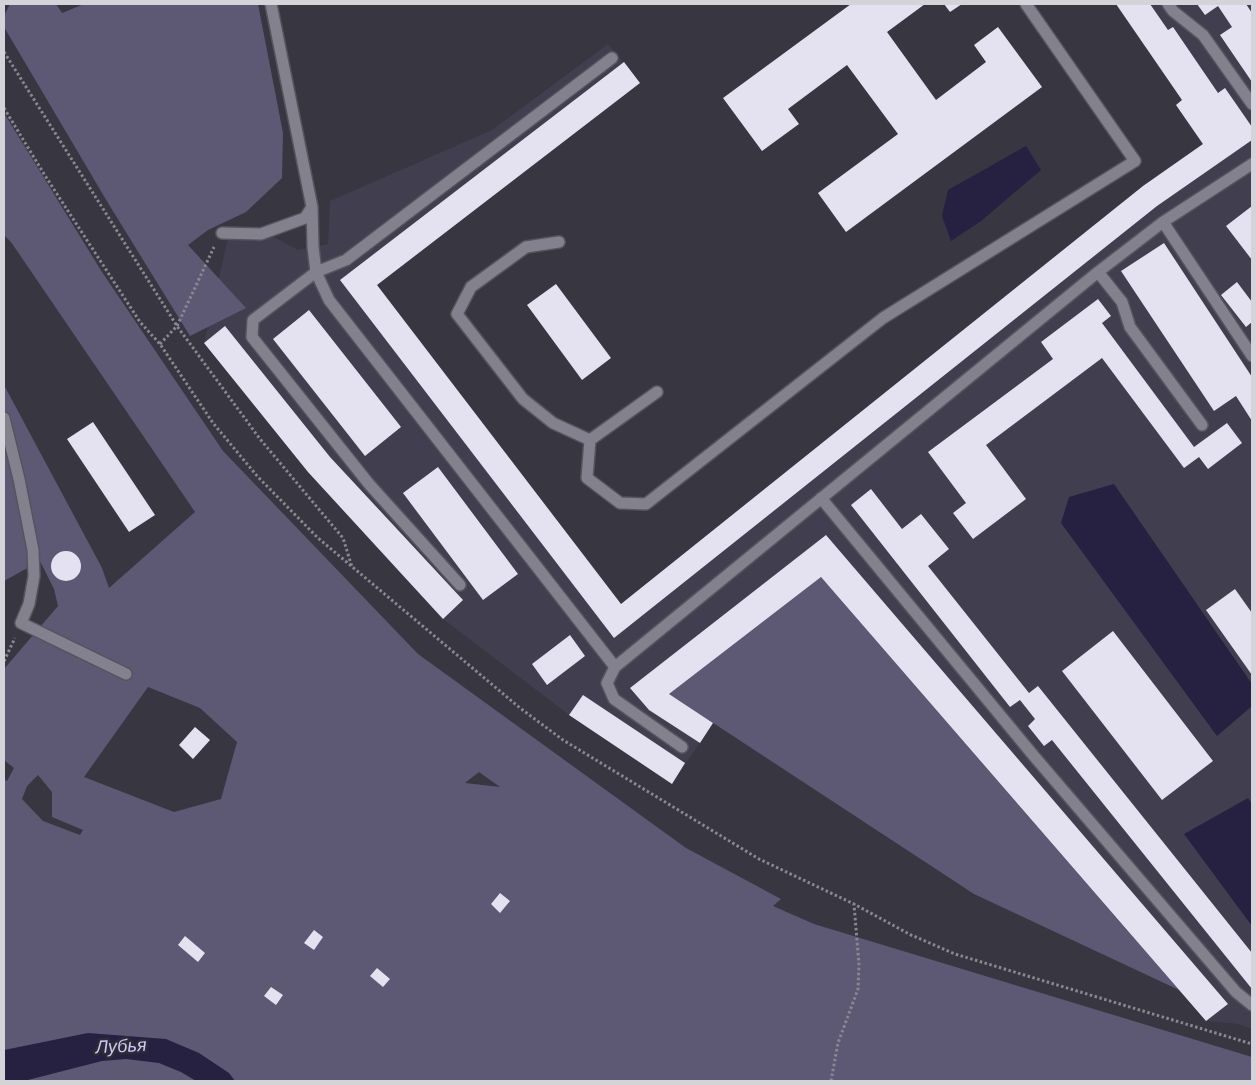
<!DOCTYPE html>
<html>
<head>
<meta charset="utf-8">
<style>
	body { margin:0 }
	#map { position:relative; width:1256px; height:1085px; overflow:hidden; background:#373641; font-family:Barlow,sans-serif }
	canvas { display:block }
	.frame { position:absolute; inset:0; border:5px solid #d3d3d9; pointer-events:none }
</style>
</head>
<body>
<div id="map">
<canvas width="1256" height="1085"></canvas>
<div class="frame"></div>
</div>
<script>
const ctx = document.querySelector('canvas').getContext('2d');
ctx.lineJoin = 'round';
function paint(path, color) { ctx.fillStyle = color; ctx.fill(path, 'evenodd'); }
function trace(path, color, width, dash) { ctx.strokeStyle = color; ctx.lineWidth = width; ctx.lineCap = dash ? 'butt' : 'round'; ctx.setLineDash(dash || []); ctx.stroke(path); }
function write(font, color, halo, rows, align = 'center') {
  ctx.font = font + ' Barlow,sans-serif'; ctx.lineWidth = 5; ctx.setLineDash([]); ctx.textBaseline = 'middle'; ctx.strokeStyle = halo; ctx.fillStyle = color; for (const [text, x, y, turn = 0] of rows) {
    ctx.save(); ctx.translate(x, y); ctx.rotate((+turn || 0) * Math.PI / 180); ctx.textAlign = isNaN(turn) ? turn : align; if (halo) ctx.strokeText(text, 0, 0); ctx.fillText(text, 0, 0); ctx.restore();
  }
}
paint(new Path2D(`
	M1116,4H1252V1029L1238,1024L1206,1021L822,577L670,694L713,723L672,784L569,715L443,619L308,472L204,343L228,238L272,236L298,250L328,244L330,201L492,130L608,44L640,83L377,285L621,604L1143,186L1202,144L1176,105L1182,100Z`), '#403e4f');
paint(new Path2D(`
	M10,4H56L62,13L84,4H258L283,133L282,178L246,212L208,230L188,245L246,308L190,336L108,203L4,27V16Z
	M4,113L102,272L223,451L418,654L686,848L781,899L773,906L814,924L1252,1057V1081H4V779L7,781L14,768L4,760V669L58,606L54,589L40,561L4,581V385L102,568L109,588L195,512L11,242L4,235ZM148,687L200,708L237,742L221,799L174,812L84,777ZM479,772L500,787L465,783ZM38,775L52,792V817L83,830L80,835L43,821L22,799L27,786Z
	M821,577L1179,990L974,894L669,694Z`), '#5d5975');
paint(new Path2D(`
	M1026,146L1041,170L981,221L951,241L942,216L948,190Z
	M1114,484L1252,684V706L1217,736L1061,523L1069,497Z
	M1248,798L1252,804V926L1184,834Z
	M88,1033L166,1039L199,1053L229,1073L235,1081H196L181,1072L159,1063L126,1059L102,1061L24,1081H4V1050Z`), '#262041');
paint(new Path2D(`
	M851,4H925L887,32L936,100L986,62L974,45L998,27L1042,87L846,232L818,193L898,134L847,65L788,109L799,124L762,151L723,98Z
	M944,4H962L950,12Z
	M1116,4H1150L1168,30L1173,27L1218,93L1225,88L1252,127V140L1157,206L614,638L340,280L624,62L640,83L377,285L621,604L1143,186L1203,144L1176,105L1182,100Z
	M1197,4H1246L1252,13V82L1220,35L1232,27L1218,6L1205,15Z
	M1252,206V260L1226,226Z
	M1164,243L1252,377V421L1236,396L1214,411L1121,271Z
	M1237,282L1252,302V322L1246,327L1221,295Z
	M556,284L611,358L582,380L527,305Z
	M1098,299L1111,316L1102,323L1194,447L1227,423L1242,443L1208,469L1199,457L1184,468L1102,358L986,445L1026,499L973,539L953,513L966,503L928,452L1053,359L1041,342Z
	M309,310L401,427L365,456L273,339Z
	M225,326L330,457L463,600L443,619L308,472L204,343Z
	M93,422L155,515L129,532L67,439Z
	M438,467L518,574L483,600L403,493Z
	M871,489L902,529L921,514L949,549L928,566L1029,693L1038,686L1252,953V989L1052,740L1044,746L1028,726L1035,719L1020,700L1010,707L851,505Z
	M826,535L1228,1004L1206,1021L821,577L669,694L713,723L700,743L649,710L630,688Z
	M51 566a15 15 0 1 1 30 0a15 15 0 1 1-30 0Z
	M1235,589L1252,613V675L1206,610Z
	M1113,631L1213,761L1162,800L1062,671Z
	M570,635L585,656L547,685L532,664Z
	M583,695L685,763L672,784L569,715Z
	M195,727L210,740L193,759L179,745Z
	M500,893L510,901L500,913L491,904Z
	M314,930L323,937L314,950L304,943Z
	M185,936L205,953L198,962L178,945Z
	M377,968L390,979L383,987L370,976Z
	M271,987L283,995L276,1005L264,996Z`), '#e4e2f1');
const service = new Path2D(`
	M1168,4L1173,11L1203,35L1252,104
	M312,207L313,247L316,272L329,300L615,667
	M1163,222L1252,356
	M222,233L261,234L305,218L312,207L271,4
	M559,242L526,247L471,287L457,314L523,399L553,423L590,440L587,478L620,503L646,504L883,318L1135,161L1026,4
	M1098,272L1122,302L1130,327L1202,425
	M4,418L19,479L33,550L34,576L29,604L21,623L126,674
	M590,440L657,392
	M821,498L1033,755L1236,992L1252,1005
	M460,585L369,484L252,337L253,320L316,272L346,260L612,58
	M682,747L614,699L607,683L615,667L1098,272L1163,222L1252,164`);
trace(service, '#55545c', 14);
trace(new Path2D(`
	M4,52L177,326L260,439L343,538L352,567
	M4,108L44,174L140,322L160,344L213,423L258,477L318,538L520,708L563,740L759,859L854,904L911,935L955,954L1252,1044
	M160,344L177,326L214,247
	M4,661L15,638
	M831,1081L838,1043L858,989L859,965L854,904`), '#898891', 3, [2.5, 2.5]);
trace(service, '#83818e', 11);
write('italic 18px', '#cec8fc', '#2d2c36', [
	["Лубья",121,1046,-3]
]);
</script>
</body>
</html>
